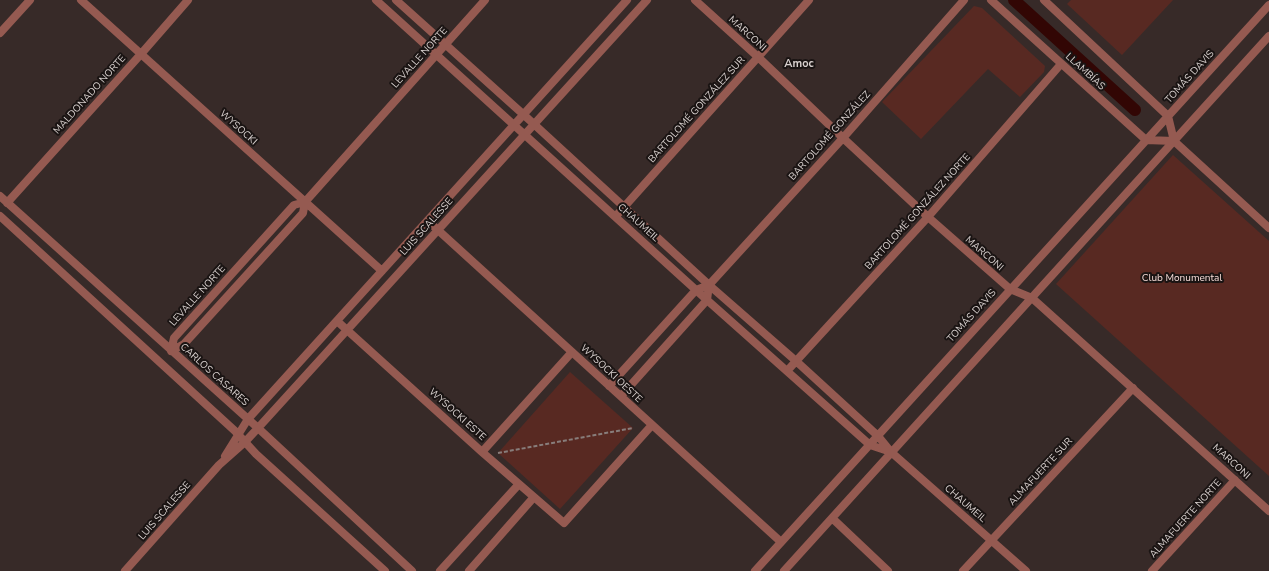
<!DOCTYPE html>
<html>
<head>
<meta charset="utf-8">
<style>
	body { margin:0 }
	canvas { display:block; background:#372a28 }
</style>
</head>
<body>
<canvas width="1269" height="571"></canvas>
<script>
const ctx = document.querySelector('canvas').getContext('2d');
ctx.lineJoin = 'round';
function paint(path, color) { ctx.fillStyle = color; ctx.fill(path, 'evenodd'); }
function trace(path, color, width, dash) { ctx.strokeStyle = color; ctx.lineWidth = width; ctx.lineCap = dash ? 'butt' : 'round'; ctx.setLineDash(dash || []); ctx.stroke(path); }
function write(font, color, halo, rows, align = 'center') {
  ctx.font = font + ' "Nunito Sans",sans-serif'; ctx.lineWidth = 4; ctx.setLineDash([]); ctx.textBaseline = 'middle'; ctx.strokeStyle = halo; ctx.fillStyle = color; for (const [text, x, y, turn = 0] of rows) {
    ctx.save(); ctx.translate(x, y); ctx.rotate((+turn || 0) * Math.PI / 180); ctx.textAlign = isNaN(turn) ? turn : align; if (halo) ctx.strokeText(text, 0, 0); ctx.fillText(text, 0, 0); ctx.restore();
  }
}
paint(new Path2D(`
	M1071,0H1173L1122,55L1067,4Z
	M974,6L982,8L1045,66L1044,72L1020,97L988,69L921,139L882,102Z
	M1173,155L1269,241V476L1056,284Z
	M570,372L633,428L560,509L498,453Z`), '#582922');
trace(new Path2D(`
	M1014,0L1135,110`), '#320604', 12);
trace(new Path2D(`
	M498,453L633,428`), '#887d7b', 2, [4, 2]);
trace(new Path2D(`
	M81,0L382,271
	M376,0L707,300L870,445L891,452L878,436L796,361L709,285L524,115L396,0
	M695,0L758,57L843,138L928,217L1010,289L1032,298L1269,511
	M991,0L1146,140L1174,141
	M1044,0L1168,116L1174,141L1269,228
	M0,33L30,0
	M0,196L258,428L412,571
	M305,202L303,213L184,344L171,351L174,338L294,205L305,202L485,0
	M7,203L141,54L188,0
	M0,216L235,431L256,454L385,571
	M616,216L809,0
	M428,221L781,542
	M337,321L482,452L564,523L652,425
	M787,371L928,217L1061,64
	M609,386L696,290L709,285L843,138L964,0
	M621,396L707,300L709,285
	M482,452L572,352
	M891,452L1026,571
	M225,456L248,419L627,0
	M832,518L888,571
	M125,571L219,465L245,442L258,428L647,0
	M440,571L519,484
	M469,571L534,497
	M755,571L1269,5
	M784,571L1269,36
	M963,571L1133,388
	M1152,571L1235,480`), '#955a51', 8);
write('10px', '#d8d0ce', '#1a1413', [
	["MARCONI",747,34,42],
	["LEVALLE NORTE",420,58,-48],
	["LLAMBÍAS",1085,72,42],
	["TOMÁS DAVIS",1190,77,-48],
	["MALDONADO NORTE",90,95,-48],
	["BARTOLOMÉ GONZÁLEZ SUR",697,110,-48],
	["WYSOCKI",238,128,42],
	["BARTOLOMÉ GONZÁLEZ",830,136,-48],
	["BARTOLOMÉ GONZÁLEZ NORTE",918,212,-48],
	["CHAUMEIL",638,223,42],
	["LUIS SCALESSE",427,227,-48],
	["MARCONI",984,254,41],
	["LEVALLE NORTE",198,296,-48],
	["TOMÁS DAVIS",972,316,-48],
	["WYSOCKI OESTE",611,374,43],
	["CARLOS CASARES",214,375,42],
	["WYSOCKI ESTE",457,415,42],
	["MARCONI",1231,462,42],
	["ALMAFUERTE SUR",1041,472,-47],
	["CHAUMEIL",965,504,41],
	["LUIS SCALESSE",165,511,-49],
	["ALMAFUERTE NORTE",1186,519,-48]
]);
write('10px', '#f8ddd9', '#1a1413', [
	["Club Monumental",1182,279]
]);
write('bold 11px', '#d8d0ce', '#1a1413', [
	["Amoc",799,64]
]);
</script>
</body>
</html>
